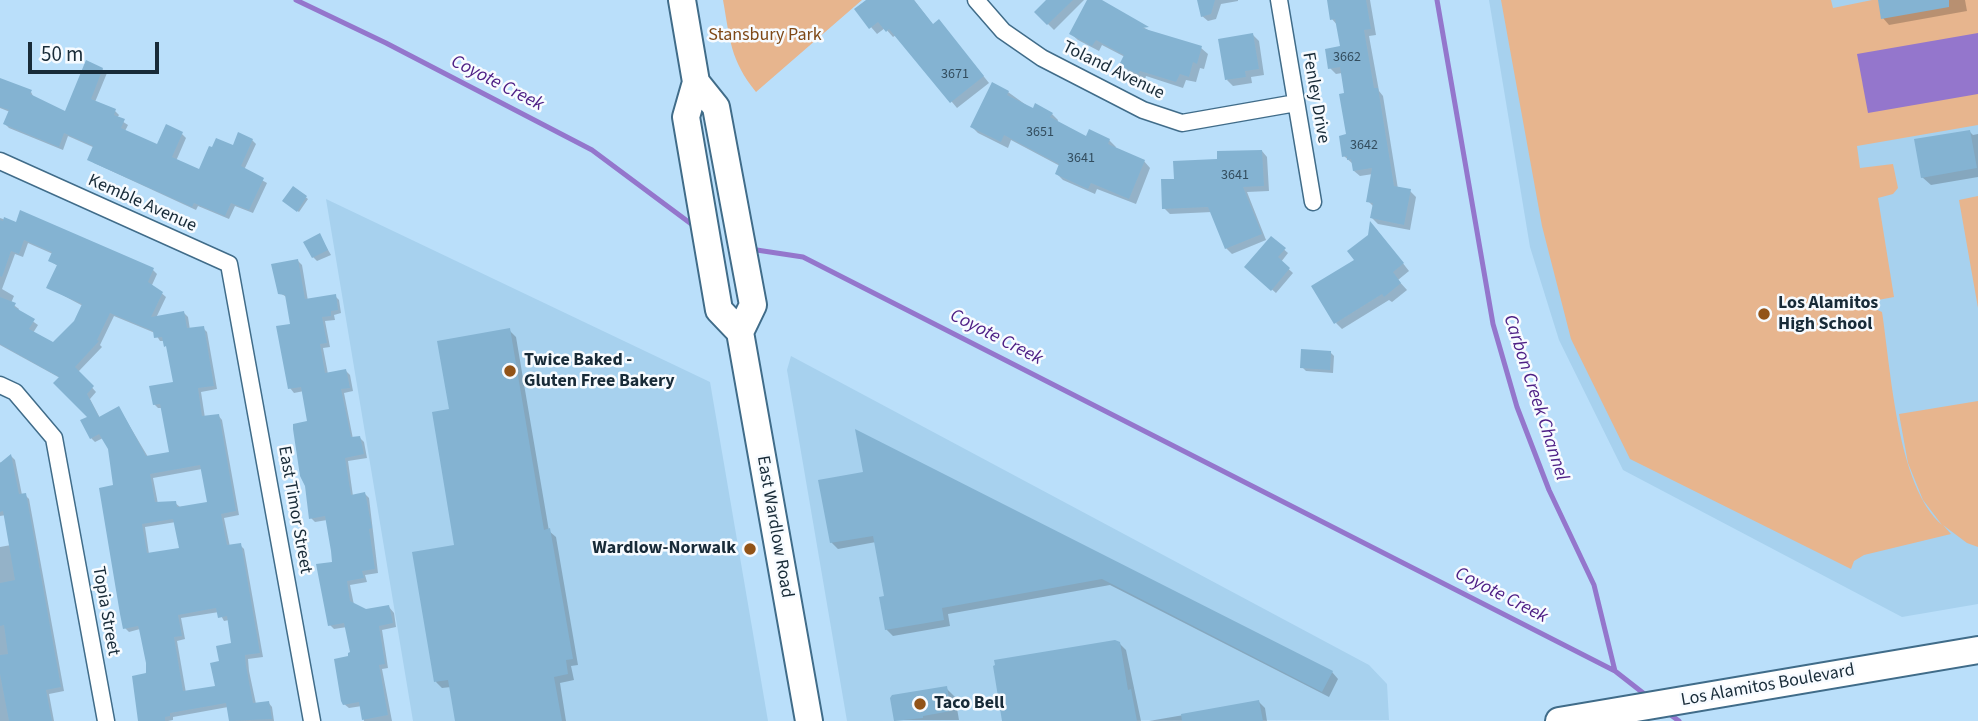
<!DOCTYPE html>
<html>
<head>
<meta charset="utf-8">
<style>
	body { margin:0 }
	#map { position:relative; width:1978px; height:721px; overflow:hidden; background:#badffa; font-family:"Source Sans 3",sans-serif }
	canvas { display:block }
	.scale { position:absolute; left:28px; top:42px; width:131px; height:32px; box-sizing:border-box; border:4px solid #182b38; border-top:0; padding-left:9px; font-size:21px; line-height:24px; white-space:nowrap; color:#182b38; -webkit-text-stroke:5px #f7fbff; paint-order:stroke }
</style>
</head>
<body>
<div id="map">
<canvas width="1978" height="721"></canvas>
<div class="scale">50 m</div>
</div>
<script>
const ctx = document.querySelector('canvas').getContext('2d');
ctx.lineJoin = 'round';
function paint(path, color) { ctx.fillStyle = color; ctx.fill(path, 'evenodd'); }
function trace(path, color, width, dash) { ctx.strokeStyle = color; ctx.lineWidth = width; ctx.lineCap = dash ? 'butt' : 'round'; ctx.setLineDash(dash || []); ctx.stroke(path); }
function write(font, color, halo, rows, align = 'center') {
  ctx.font = font + ' "Source Sans 3",sans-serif'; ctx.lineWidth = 5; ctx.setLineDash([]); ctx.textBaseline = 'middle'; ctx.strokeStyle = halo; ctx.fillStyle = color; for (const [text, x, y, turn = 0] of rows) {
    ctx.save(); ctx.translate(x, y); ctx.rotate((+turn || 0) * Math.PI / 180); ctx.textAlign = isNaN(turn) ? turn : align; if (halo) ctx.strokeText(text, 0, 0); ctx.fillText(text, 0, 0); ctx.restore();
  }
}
paint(new Path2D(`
	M1489,0H1978V604L1902,617L1623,470L1559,340L1530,247Z
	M326,199L710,382L768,721H413Z
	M791,356L1369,665L1387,684L1389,720L847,721L787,370Z`), '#a7d1ee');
paint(new Path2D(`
	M723,0H862L756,92C730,60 730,39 723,0Z
	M1501,0H1831L1833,8L1872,0H1978V125L1857,146L1860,168L1893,164L1898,188L1893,194L1878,198L1894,297L1862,303L1882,312C1891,370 1897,486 1942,525L1923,500L1908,463L1899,414L1978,401V547L1967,543L1943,525L1951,534L1864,555L1854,561L1851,569L1630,459L1571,339L1542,226Z
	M1978,196V308L1959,200Z`), '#e7b58e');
paint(new Path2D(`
	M1978,33V94L1868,113L1857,54Z`), '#9476cc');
paint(new Path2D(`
	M869,0H914L934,26L945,28L989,83L957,108L896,35L893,37L885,28L877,34L871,27Z
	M1049,0H1084L1054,30L1036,12Z
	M1089,0H1098L1153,33L1201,48L1208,54L1204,69L1200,68L1196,82L1186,80L1183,88L1146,76L1145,80L1128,71L1122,65L1125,57L1102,45L1099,51L1078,40L1071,34Z
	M1199,0H1238V1L1221,4L1216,19L1208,21L1202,16Z
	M1329,0H1370L1376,35L1369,36L1379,91L1383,96L1398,189L1410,191L1416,197L1410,230L1378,224L1372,218L1374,207L1368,201L1373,174L1360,176L1354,171L1353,164L1344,156L1348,136L1346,95L1342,73L1336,74L1330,68L1342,48L1338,26L1332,19Z
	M1888,0H1965L1967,11L1889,25L1883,18Z
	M1253,35L1259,41L1264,75L1251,77L1252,83L1233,86L1227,80Z
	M102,69L107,73L95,102L115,111L119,115L117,118L128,125L125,131L158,147L182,134L186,138L176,161L200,171L233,148L252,140L256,144L244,170L267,183L253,213L235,206L229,219L198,206L196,210L94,163L89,159L95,148L68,136L63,150L9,128L5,124L10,112L0,108V80L31,92L34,98L66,113Z
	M1008,92L1033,110L1052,114L1058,120L1057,123L1086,139L1109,140L1116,147L1115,149L1144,161L1150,168L1136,204L1097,189L1095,194L1063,180L1057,174L1060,166L1011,140L1008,148L978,133L972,127Z
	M1970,132L1973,135L1978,134V177L1931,185L1922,177Z
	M1262,151L1267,157L1269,191L1247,192L1266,240L1232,254L1226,248L1212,212L1170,214L1164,208L1219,161Z
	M293,188L308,199L299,212L284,201Z
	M0,218L153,270L157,274L152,285L166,297L156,318L184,313L188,317L190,330L203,328L207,332L217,389L201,392L205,418L218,415L222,420L239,515L224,518L230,547L240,545L244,549L263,657L248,659L249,671L256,704L268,702L272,707L274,721H230L228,707L173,717V720L168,721H141L147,662L140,629L129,632L125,628L115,486L110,448L103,438L95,442L91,438L90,418L60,378L0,345ZM28,243L53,254L50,261L58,266L49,288L83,306L76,322L54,344L33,333L38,325L18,311L19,309L11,303L14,296L2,289L15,254L23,257ZM114,316L155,333L160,341H164L169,350L175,383L154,404L158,408H163L171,453L148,457L119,408L100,418L90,399L96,392L78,372L102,347L100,345ZM202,469L209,503L180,507L175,503L158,504L153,478ZM176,522L181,549L149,554L145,527ZM219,612L224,621L229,620L233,645L221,662L217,687L186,693L177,641L185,639L181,618Z
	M1376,229L1409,271L1398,280L1407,290L1392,302L1389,300L1342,329L1336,323L1357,261L1369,235Z
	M320,236L331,255L317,261L313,257Z
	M1271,238L1288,253L1281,262L1293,273L1276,293L1246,267Z
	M298,261L302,265L308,301L335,296L339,300L341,313L334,315L335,320L325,321L330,347L323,348L328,374L346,371L350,375L353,391L344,393L353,439L360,438L364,442L367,458L348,461L353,496L365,494L369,498L378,573L365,575L367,582L350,585L354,605L365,611L389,607L394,613L396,627L382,630L388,668L382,669L392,721H364L362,706L349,708L344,704L352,654L347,627L334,629L330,625L334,563L327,520L315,522L311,518L309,422L304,391L294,393L290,388L292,325L288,298L280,293Z
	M509,330L516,337L549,531L556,537L578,665L571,666L574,680L560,683L566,721H456L451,687L442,688L436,682L456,546L451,410Z
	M1330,352L1334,356L1333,373L1306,371L1302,367Z
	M11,456L15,460L22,495H25L29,499L64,691L49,694L54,721H0V547L11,545L6,515L0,516V462L2,464Z
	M865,474L1332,672L1338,679L1329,697L1110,585L948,614L950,626L893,636L886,629V597L876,542L838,549L831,542Z
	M1119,643L1126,650L1141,721H1004Z
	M946,688L955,697L959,720H895Z
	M1259,702L1265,708L1267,721H1149Z`), '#0003');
trace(new Path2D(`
	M296,0L386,43L592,150L694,226
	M1437,0L1493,324L1517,407L1549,490L1594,585L1615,671
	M750,249L803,257L1615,671L1647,696
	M1668,713L1679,721`), '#9476cc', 5);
paint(new Path2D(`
	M866,0H914L933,24L939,19L984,76L950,103L889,29L886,32L878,22L869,29L854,9Z
	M1046,0H1073L1047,25L1034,12Z
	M1087,0H1102L1149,27L1142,28L1202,46L1197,64L1193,62L1189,77L1180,74L1176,82L1140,71L1138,74L1119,65L1124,55L1096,40L1092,46L1069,34Z
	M1197,0H1215L1211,14L1201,17Z
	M1327,0H1366L1371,29L1364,30L1374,88H1378L1394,186L1411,189L1404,225L1370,218L1373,203L1366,202L1372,168L1353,171L1351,159L1347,160V156L1342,157L1339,136L1346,134L1339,94L1344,93L1340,67L1328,69L1325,49L1340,46L1335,19L1330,20Z
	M1878,0H1949V7L1881,19Z
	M1253,33L1259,69L1245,71L1246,77L1225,80L1218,39Z
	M86,60L103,68L91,99L116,109L114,115L125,119L121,128L157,144L166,124L183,132L172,157L199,169L209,146L212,147L216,138L233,145L238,132L253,139L241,166L264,178L249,210L231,203L225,216L194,203L192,207L87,160L93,146L64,133L59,147L3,124L9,110L0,107V78L32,90L30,94L65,111Z
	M992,82L1009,91L1007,95L1033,108L1035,103L1053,113L1050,117L1086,136L1089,129L1110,139L1108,144L1145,160L1129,199L1091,183L1088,189L1055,174L1059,164L1004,135L1001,142L970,127Z
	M1970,130L1977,168L1921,178L1914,139Z
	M1262,150L1264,186L1243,187L1262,234L1225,249L1208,207L1162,209L1161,179H1174L1173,161L1217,159V151Z
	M293,186L307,196L297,212L282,201Z
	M20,210L154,268L148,282L163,292L151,317L184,311L187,328L204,326L214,386L198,388L202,416L219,414L236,511L221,514L227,545L241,543L260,653L245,655L246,666L253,703L269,701L272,719L229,721L226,703L170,713V716L165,717V721H138L132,676L146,673V663L139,629L138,626L123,629L120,614L99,488L113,485L108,449L99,434L90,439L80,420L87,417L53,383L59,377L0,344V297L16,303L14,307L35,319L29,329L53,342L74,321L82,304L46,288L57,265L48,261L52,252L24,240L19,254L11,251L2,277L0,276V220L3,221L4,217L16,222ZM110,313L153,331L154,338L162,337L164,347L166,346L173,382L149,386L153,405L160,404L169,452L146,456L119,406L99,417L87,394L94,386L75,367L99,341L97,340ZM200,465L207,502L177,507L176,501L155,502L150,474ZM173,519L179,548L147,553L142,524ZM216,608L218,618L227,616L231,643L216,646L219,661L210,663L215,686L183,691L174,637L182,636L178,615Z
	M1370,221L1404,263L1393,272L1401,283L1384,297L1382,294L1334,324L1311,286L1354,260L1347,251L1368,235Z
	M320,233L328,250L312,258L303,242Z
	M1271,236L1286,248L1278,257L1290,268L1271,291L1244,267Z
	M298,259L305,299L336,294L338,310L331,311V316L322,317L327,343L320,344L325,373L346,369L350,388L341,389L351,437L360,436L364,454L345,458L351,495L365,492L372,528L369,529L375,569L362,571L364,578L347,581L350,601L366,609L389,605L393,623L379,626L385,664L379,665L388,715L362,720L359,702L343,705L341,701L334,659L348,656V653L350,652L344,623L328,626L316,564L332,562L331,551L325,516L309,519L305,486L300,476L293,429V424L307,421L301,387L288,389L276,326L290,324L285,295L278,294L271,264Z
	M510,328L544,530L550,528L573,659L566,660L568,674L554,677L562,721H455L448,680L434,682L412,552L454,545L432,412L449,409L437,341Z
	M1301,349L1331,351L1330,370L1300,368Z
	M855,429L1333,671L1322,692L1102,579L942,608L944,620L885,630L879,597L884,596L873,536L830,543L818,480L863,472Z
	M11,454L19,494L26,493L61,687L46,690L52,721H9L0,674V655L8,654L4,625L0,626V583L15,580L3,511L0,512V463Z
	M1115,640L1120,642L1128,690L1131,689L1137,721H1002L993,666L995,665L994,660Z
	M947,686L951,711L923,716V718L894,721L890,698L892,695Z
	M1259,700L1263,721H1182L1181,714Z`), '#84b3d2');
const minor = new Path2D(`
	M976,0L1003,31L1042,58L1143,110L1182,123L1296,103
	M1279,0L1313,202
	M0,161L229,264L312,721
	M0,385L15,392L54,438L106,721`);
const primary = new Path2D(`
	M682,0L696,82L686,117L719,310L740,332L809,721
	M696,82L716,107L753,305L740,332
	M1559,721L1978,650`);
trace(minor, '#406c89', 19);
trace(primary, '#406c89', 30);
trace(minor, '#fff', 16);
trace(primary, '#fff', 26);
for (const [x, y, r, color] of [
	[1764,314,7,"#925419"],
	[510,371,7,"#925419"],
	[750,549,7,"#925419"],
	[920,704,7,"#925419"]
]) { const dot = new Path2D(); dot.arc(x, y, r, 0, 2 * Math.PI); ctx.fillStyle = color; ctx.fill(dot); trace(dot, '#f7fbff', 2.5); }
write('14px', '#334d5e', null, [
	["3662",1347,58],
	["3671",955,75],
	["3651",1040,133],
	["3642",1364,146],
	["3641",1081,159],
	["3641",1235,176]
]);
write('18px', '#7e4816', '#f7fbff', [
	["Stansbury Park",765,36]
]);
write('18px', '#182b38', '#f7fbff', [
	["Toland Avenue",1113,71,26],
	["Fenley Drive",1315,98,80],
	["Kemble Avenue",142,204,24],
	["East Timor Street",294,510,80],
	["East Wardlow Road",774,527,80],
	["Topia Street",105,611,80],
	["Los Alamitos Boulevard",1768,686,-10]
]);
write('bold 18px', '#182b38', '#f7fbff', [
	["Los Alamitos",1778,304],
	["High School",1778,325],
	["Twice Baked -",524,361],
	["Gluten Free Bakery",524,382],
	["Wardlow-Norwalk",736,549,"right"],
	["Taco Bell",934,704]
], 'left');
write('italic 19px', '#4e2086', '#f7fbff', [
	["Coyote Creek",497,84,27],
	["Coyote Creek",996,338,27],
	["Carbon Creek Channel",1535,398,72],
	["Coyote Creek",1501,596,27]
]);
</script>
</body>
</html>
